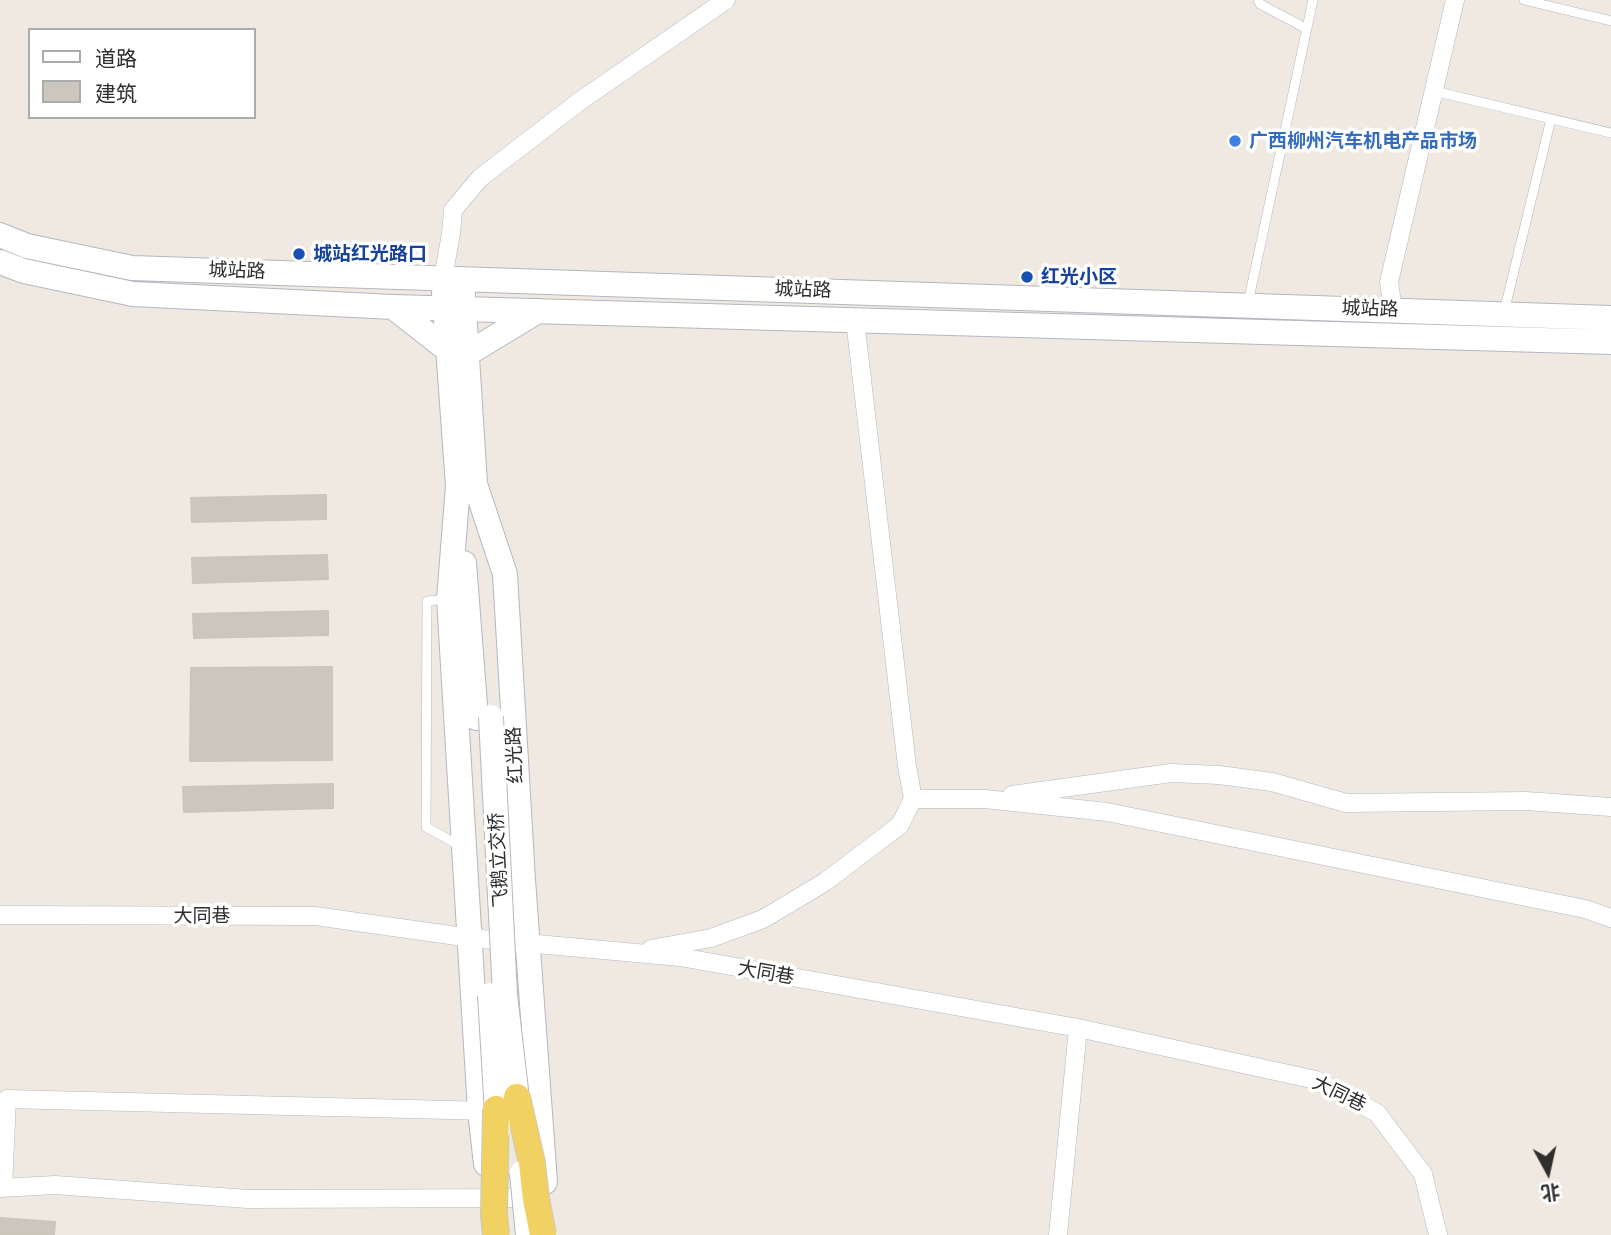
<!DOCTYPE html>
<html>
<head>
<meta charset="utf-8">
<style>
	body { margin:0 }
	#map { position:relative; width:1611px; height:1235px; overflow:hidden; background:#efe9e1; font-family:Quicksand,"Noto Sans SC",sans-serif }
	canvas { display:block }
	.legend { position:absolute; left:28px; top:28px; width:228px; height:91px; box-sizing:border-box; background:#fff; border:2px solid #ababab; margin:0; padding:9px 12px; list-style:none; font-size:21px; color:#2e2e2e }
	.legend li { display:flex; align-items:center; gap:14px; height:35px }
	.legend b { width:35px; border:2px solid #ababab }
	.north { position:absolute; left:1513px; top:1137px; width:70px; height:70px; -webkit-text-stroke:5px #fff; paint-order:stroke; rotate:172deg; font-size:19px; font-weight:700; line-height:28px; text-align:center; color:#2e2e2e }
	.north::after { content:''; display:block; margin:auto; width:24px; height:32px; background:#2e2e2e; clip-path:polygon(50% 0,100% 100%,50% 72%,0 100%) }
</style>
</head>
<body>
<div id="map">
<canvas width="1611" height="1235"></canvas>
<ul class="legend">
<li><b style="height:9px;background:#fff"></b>道路</li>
<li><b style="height:19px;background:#cbc7bf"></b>建筑</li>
</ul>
<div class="north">北</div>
</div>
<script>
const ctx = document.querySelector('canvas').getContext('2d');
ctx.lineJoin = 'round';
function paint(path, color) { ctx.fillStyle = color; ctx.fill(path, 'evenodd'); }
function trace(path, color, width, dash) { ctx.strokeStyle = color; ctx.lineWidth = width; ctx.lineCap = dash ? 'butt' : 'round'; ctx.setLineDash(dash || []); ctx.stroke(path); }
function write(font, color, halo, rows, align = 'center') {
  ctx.font = font + ' Quicksand,"Noto Sans SC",sans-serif'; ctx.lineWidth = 7; ctx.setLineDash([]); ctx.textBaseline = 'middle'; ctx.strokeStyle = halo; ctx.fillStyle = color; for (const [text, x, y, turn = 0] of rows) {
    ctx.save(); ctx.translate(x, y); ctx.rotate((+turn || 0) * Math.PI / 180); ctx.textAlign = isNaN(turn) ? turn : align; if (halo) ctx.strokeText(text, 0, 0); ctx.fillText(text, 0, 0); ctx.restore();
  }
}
const building = new Path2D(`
	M326,495V519L192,522L191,498Z
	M327,555L328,579L193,583L192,558Z
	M328,611V635L194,638L193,614Z
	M332,667V760L190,761L191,668Z
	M333,784V808L184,812L183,787Z
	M0,1218L55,1222L54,1235H0Z`);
paint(building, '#cbc7bf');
trace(building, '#cbc5ba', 2);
const lane = new Path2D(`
	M1258,0L1260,4L1307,29
	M1524,0L1611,21
	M1434,91L1611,133
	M1248,303L1313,0
	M1504,312L1551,119
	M448,599L427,601L426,827L462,847`);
const street = new Path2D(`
	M443,278L451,234L453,210L480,178L580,101L726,0
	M1393,310L1389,282L1455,0
	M855,320L907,766L913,799
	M1012,795L1171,773L1219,775L1272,782L1346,803L1526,801L1611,807
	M0,915L315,916L471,938L680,957L1078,1028L1316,1080L1377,1113L1423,1174L1438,1235
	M651,949L711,938L763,919L825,882L900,825L913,799H985L1107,812L1585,909L1611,918
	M0,1188L55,1185L248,1199L536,1198
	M3,1188L7,1099L490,1111
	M1058,1235L1078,1028`);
const secondary = new Path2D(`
	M0,235L27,246L132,268L1611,318
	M0,262L24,271L133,294L393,307L1611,342
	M444,292L458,486L449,599L480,1111L486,1164
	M463,294L475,484L505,574L523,880L545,1182
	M393,307L448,350
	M467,354L538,311
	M464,563L476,718`);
trace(lane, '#b4b7c1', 10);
trace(street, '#b4b7c1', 19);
trace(secondary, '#b4b7c1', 26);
trace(lane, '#fff', 9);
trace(street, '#fff', 18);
trace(secondary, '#fff', 24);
const secondaryBridge = new Path2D(`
	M491,717L505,995L519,1116
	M490,995L498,1130
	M522,1173L528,1235`);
const primaryBridge = new Path2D(`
	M517,1097L532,1163L536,1199L543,1235
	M496,1235L494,1215L496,1109`);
trace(secondaryBridge, '#b4b7c1', 26, []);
trace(primaryBridge, '#c9c9c9', 28, []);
trace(secondaryBridge, '#fff', 24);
trace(primaryBridge, '#f2d163', 26);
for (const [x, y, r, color] of [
	[1235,141,7,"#3f7fe0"],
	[299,254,7,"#1a4fb4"],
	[1027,277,7,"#1a4fb4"]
]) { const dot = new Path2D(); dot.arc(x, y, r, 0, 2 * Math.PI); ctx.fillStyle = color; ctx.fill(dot); trace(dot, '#fff', 2.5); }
write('bold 19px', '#366cbe', '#fff', [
	["广西柳州汽车机电产品市场",1249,141]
], 'left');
write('bold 19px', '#164399', '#fff', [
	["城站红光路口",313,254],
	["红光小区",1041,277]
], 'left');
write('19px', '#2e2e2e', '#fff', [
	["城站路",237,271,2],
	["城站路",803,290,2],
	["城站路",1370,309,2],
	["红光路",515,755,-93],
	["飞鹅立交桥",499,860,-93],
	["大同巷",202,916],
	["大同巷",766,973,10],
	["大同巷",1339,1094,26]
]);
</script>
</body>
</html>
